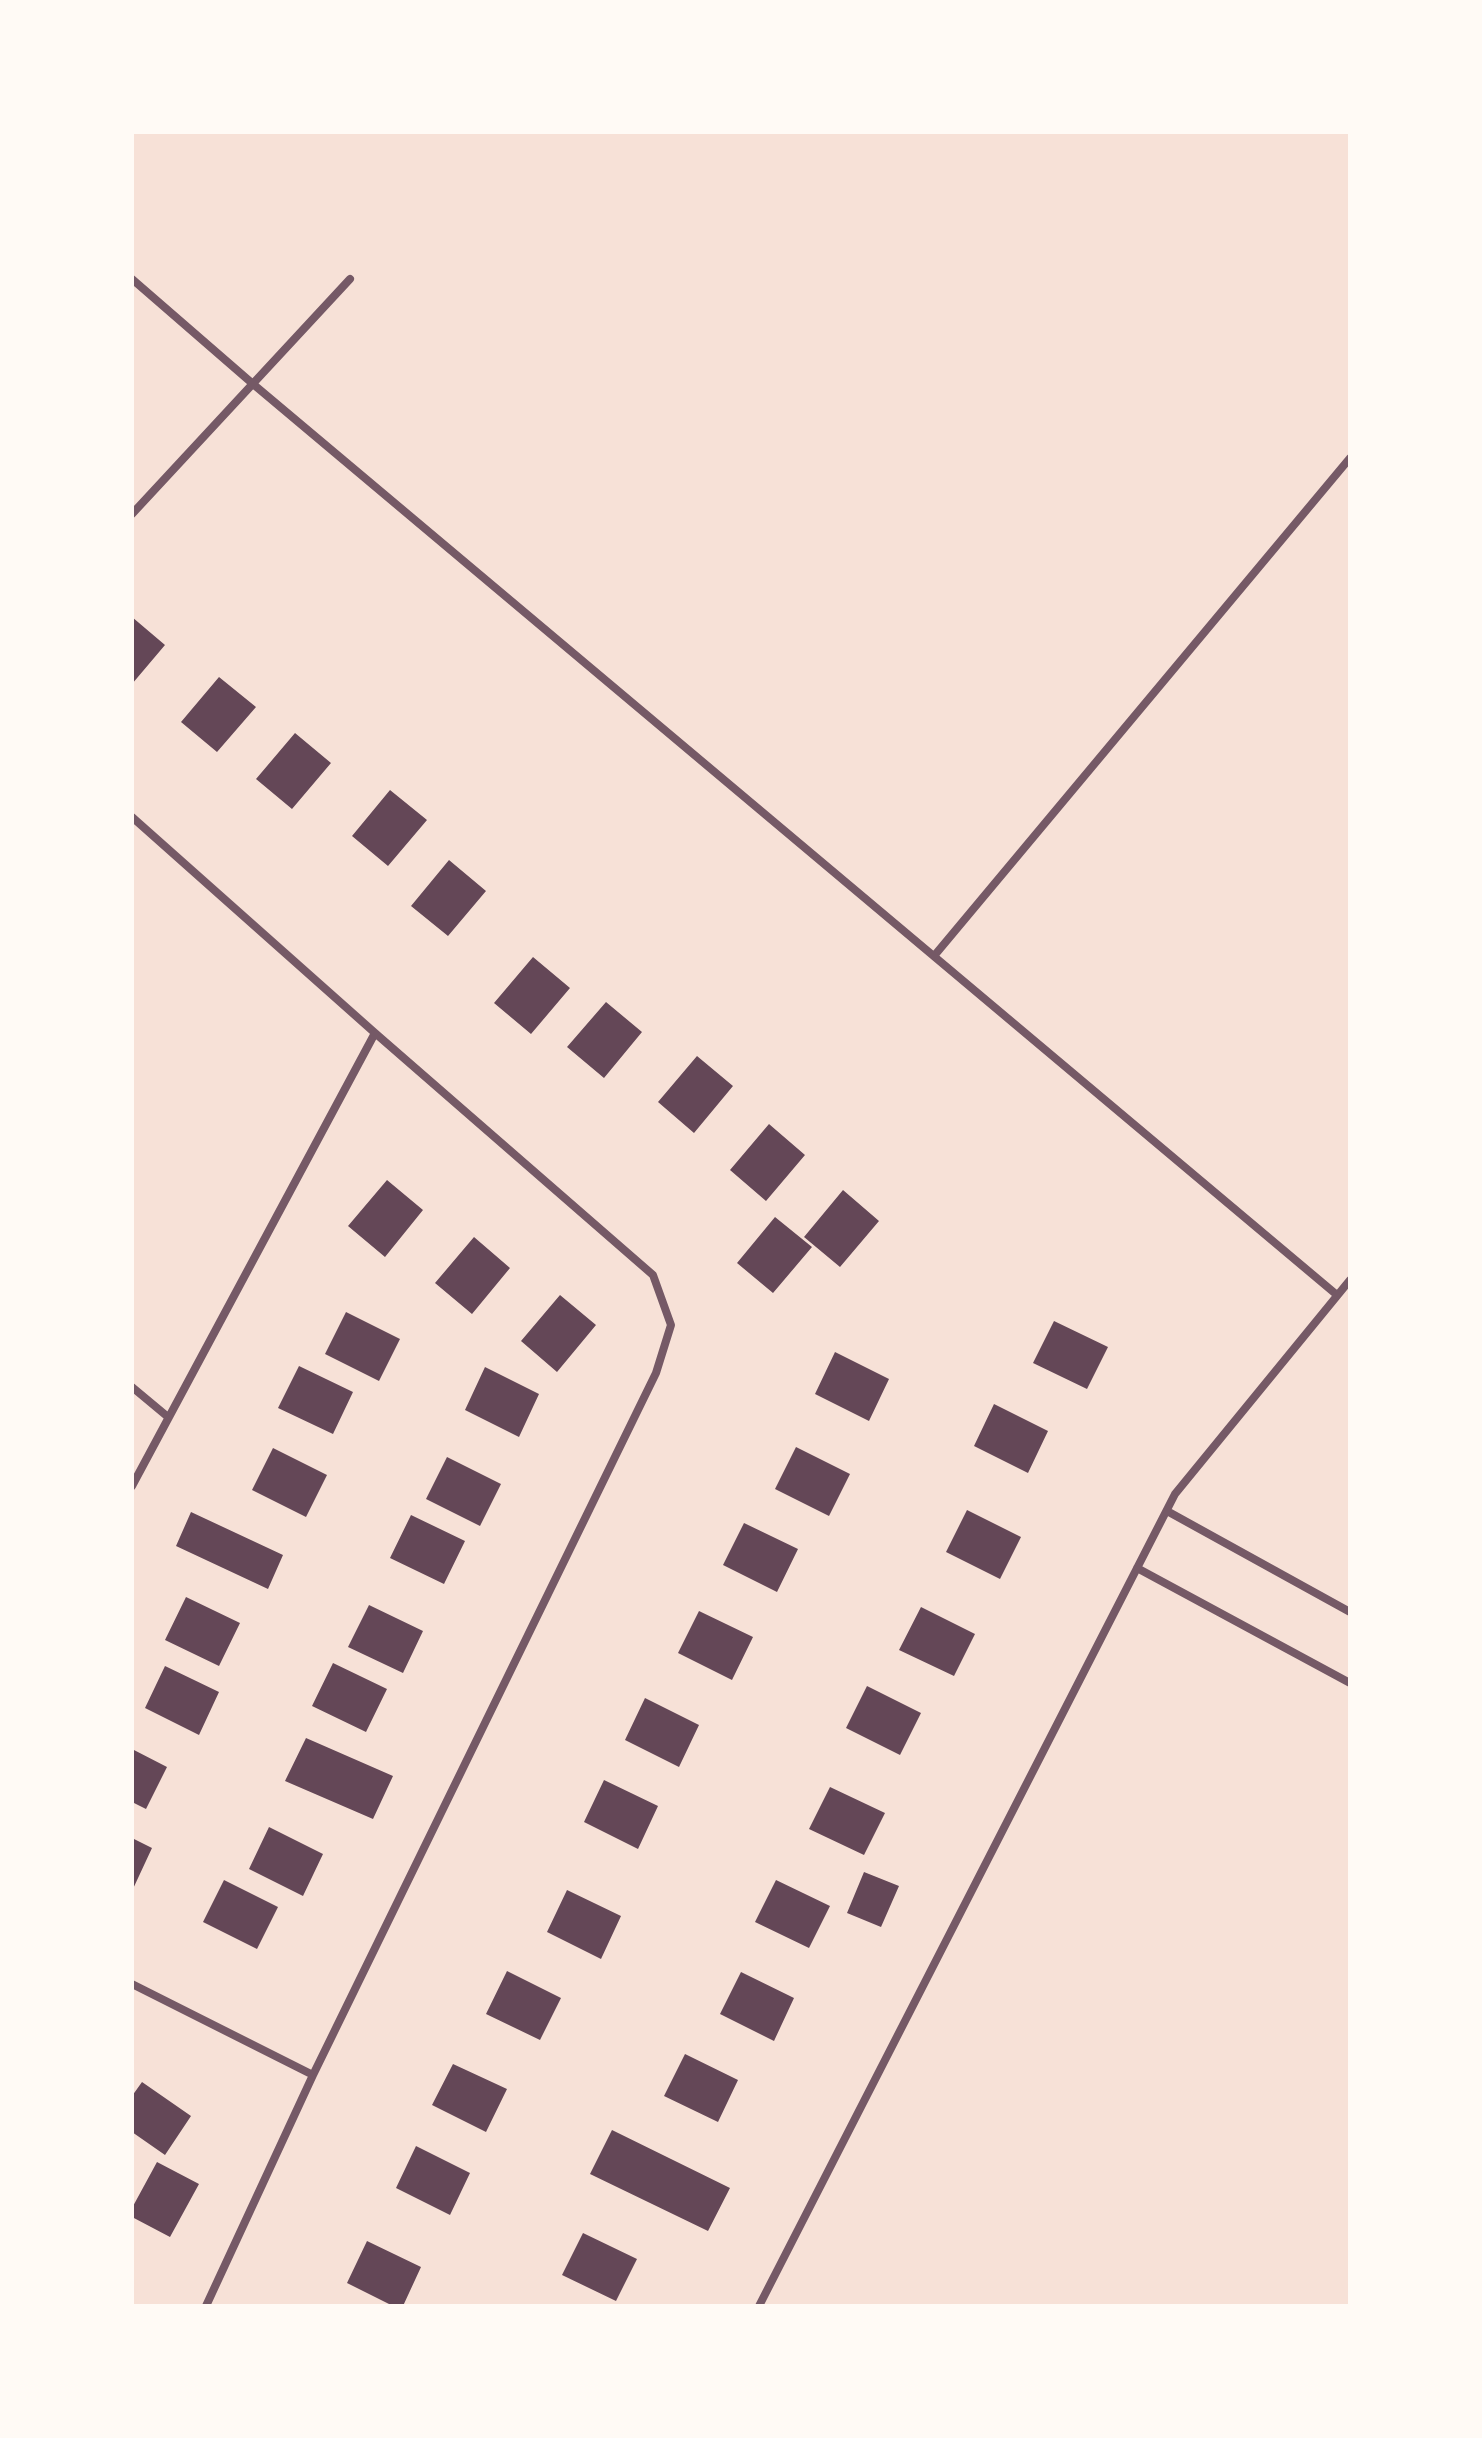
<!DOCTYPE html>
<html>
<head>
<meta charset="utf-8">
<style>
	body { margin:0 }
	#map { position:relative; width:1482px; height:2438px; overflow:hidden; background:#f7e1d7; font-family:Jost,sans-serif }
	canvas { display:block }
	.frame { position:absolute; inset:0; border:134px solid #fffaf5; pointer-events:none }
</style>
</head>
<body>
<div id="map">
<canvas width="1482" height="2438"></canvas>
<div class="frame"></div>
</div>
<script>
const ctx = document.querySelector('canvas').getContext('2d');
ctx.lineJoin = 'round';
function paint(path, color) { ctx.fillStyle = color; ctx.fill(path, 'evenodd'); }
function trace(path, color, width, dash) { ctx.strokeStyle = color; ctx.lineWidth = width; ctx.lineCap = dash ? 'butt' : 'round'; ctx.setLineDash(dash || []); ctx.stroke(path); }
paint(new Path2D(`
	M132,617L165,645L132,684Z
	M219,677L256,707L217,752L181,722Z
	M295,733L331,763L292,809L256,779Z
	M390,790L427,820L388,866L352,836Z
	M449,860L486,891L448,936L411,906Z
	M533,957L570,988L531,1034L494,1003Z
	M606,1002L642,1032L604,1078L567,1047Z
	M697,1056L733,1086L694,1133L658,1102Z
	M769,1124L805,1155L766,1201L730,1170Z
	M387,1180L423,1210L385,1257L348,1226Z
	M843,1190L879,1221L840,1267L804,1237Z
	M775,1217L812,1247L773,1293L737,1263Z
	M474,1237L510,1268L472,1314L435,1283Z
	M560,1295L596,1325L557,1372L521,1341Z
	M346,1312L400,1339L379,1381L325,1354Z
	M1054,1321L1108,1347L1087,1389L1033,1363Z
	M835,1352L889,1379L869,1421L815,1394Z
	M299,1366L353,1392L333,1434L278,1408Z
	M485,1367L539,1394L519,1437L465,1410Z
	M994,1404L1048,1431L1028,1473L974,1446Z
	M796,1447L850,1474L829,1516L775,1489Z
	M273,1448L327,1475L306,1517L252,1490Z
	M447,1457L501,1484L480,1526L426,1499Z
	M967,1510L1021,1537L1000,1579L946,1552Z
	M191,1512L283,1555L268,1589L176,1546Z
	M411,1515L465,1541L444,1584L390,1558Z
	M744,1523L798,1549L777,1592L723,1565Z
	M186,1597L240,1623L219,1666L165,1640Z
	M369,1605L423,1631L403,1673L348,1647Z
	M921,1607L975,1634L954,1676L899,1650Z
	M699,1611L753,1637L732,1680L678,1653Z
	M333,1663L387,1689L366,1732L312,1706Z
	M165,1666L219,1692L199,1735L145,1708Z
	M867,1686L921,1713L900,1755L846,1728Z
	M645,1698L699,1725L679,1767L625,1740Z
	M306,1738L393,1776L373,1819L285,1781Z
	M132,1749L167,1767L146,1809L132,1802Z
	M604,1780L658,1806L638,1849L584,1822Z
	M830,1787L885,1813L864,1855L809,1829Z
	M269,1827L323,1854L303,1896L249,1869Z
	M132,1838L152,1848L132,1891Z
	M864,1872L899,1886L881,1927L847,1913Z
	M224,1880L278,1907L257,1949L203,1922Z
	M776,1880L830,1906L809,1948L755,1922Z
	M567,1890L621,1916L601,1959L547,1932Z
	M507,1971L561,1998L540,2040L486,2014Z
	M741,1972L794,1998L774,2041L720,2014Z
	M685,2054L738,2080L718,2122L664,2096Z
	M453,2064L507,2089L486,2132L432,2105Z
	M142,2082L191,2116L165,2155L132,2132V2096Z
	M612,2130L730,2188L708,2231L590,2174Z
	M416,2146L470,2173L450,2215L396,2188Z
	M157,2162L199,2184L170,2237L132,2217V2208Z
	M583,2233L637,2259L616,2301L562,2275Z
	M367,2241L421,2267L403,2306H393L347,2283Z`), '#644757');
trace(new Path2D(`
	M132,279L253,384L1337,1295
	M132,514L350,279
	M132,817L375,1033L653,1275L671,1325L656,1373L313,2075L206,2306
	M934,956L1350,458
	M132,1387L168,1417
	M132,1486L375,1033
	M1167,1511L1350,1612
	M1137,1568L1350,1683
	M132,1984L313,2075
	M759,2306L1175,1494L1350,1280`), '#755966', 8);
</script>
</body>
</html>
